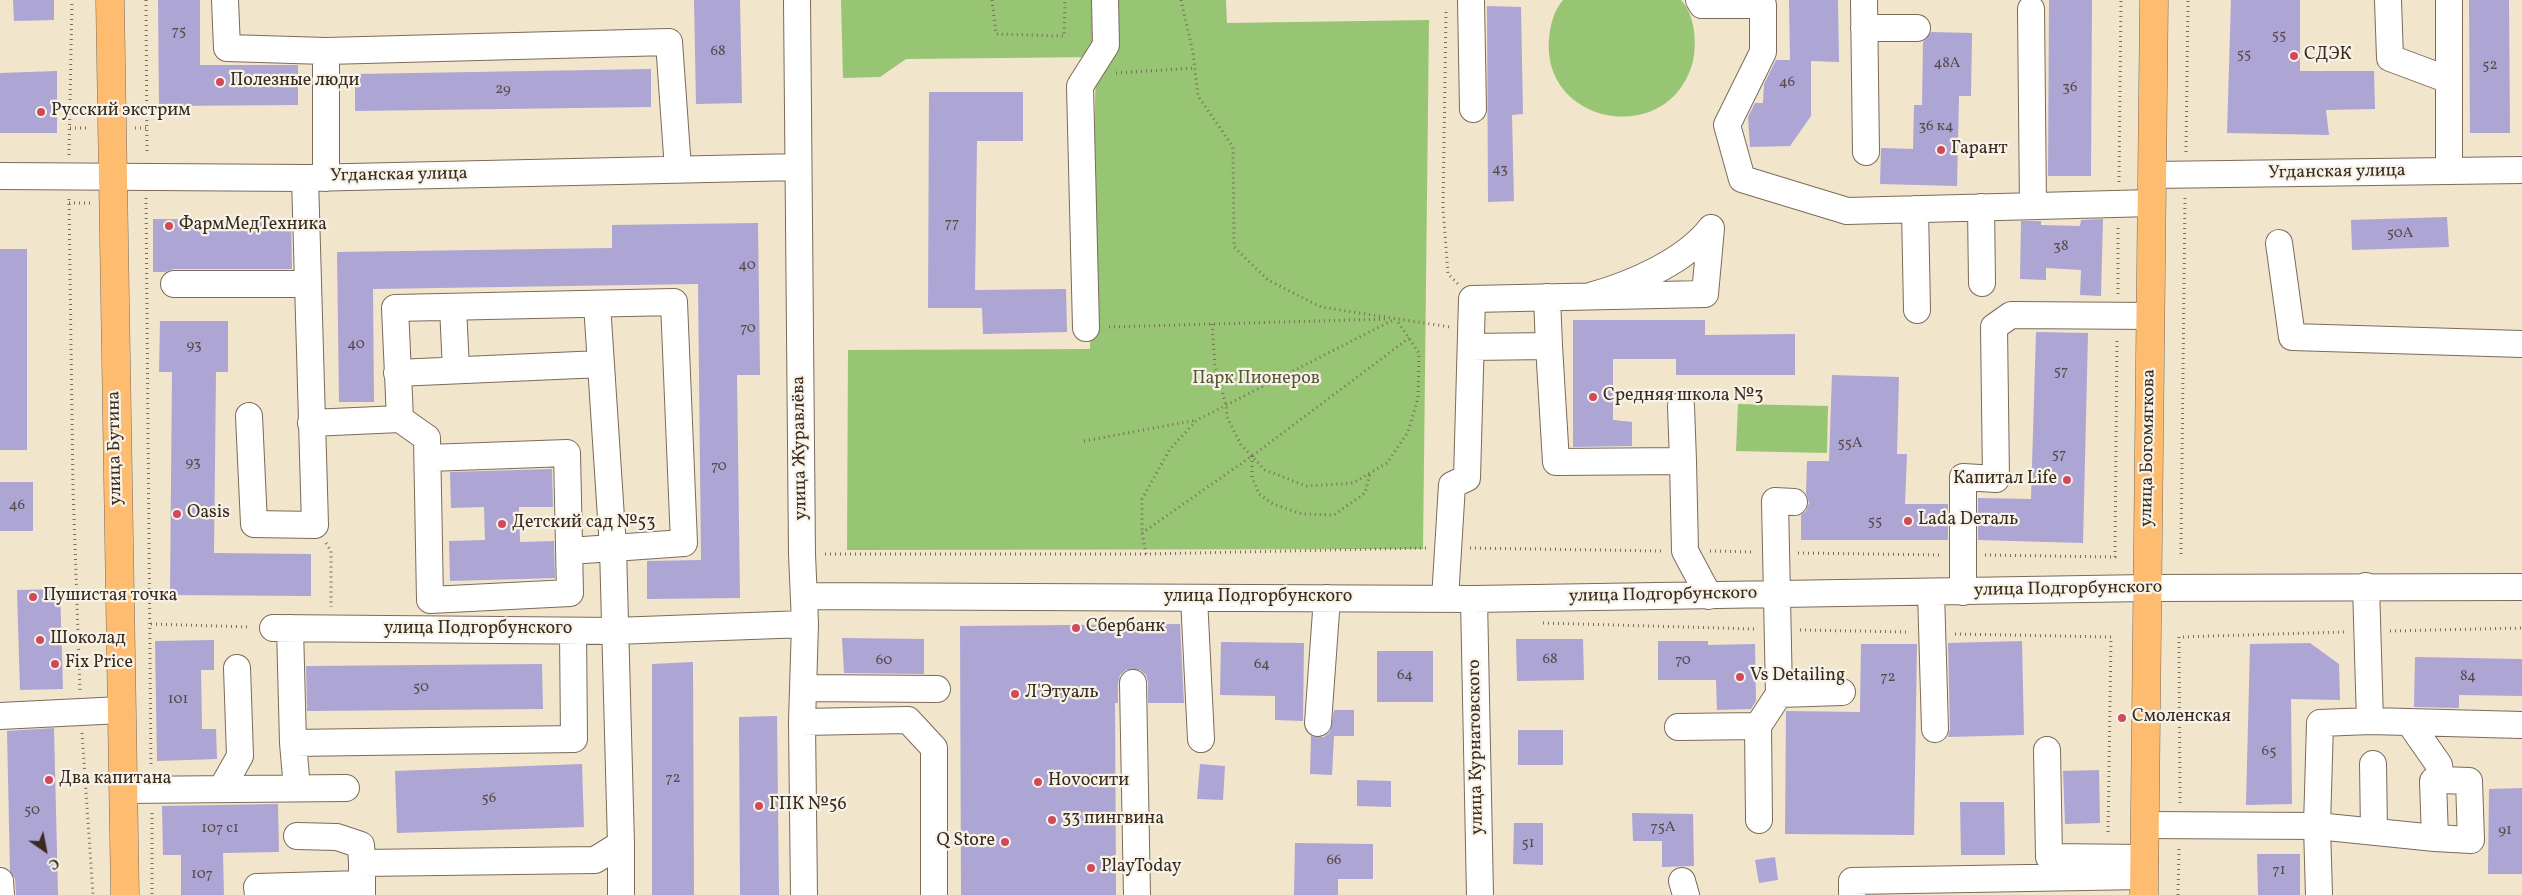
<!DOCTYPE html>
<html>
<head>
<meta charset="utf-8">
<style>
	body { margin:0 }
	#map { position:relative; width:2522px; height:895px; overflow:hidden; background:#f1e5cb; font-family:Vollkorn,serif }
	canvas { display:block }
	.north { position:absolute; left:20px; top:825px; width:50px; height:50px; -webkit-text-stroke:4px #f7f3e8; paint-order:stroke; rotate:147deg; font-size:14px; font-weight:700; line-height:20px; text-align:center; color:#3b2a1e }
	.north::after { content:''; display:block; margin:auto; width:18px; height:22px; background:#3b2a1e; clip-path:polygon(50% 0,100% 100%,50% 72%,0 100%) }
</style>
</head>
<body>
<div id="map">
<canvas width="2522" height="895"></canvas>
<div class="north">С</div>
</div>
<script>
const ctx = document.querySelector('canvas').getContext('2d');
ctx.lineJoin = 'round';
function paint(path, color) { ctx.fillStyle = color; ctx.fill(path, 'evenodd'); }
function trace(path, color, width, dash) { ctx.strokeStyle = color; ctx.lineWidth = width; ctx.lineCap = dash ? 'butt' : 'round'; ctx.setLineDash(dash || []); ctx.stroke(path); }
function write(font, color, halo, rows, align = 'center') {
  ctx.font = font + ' Vollkorn,serif'; ctx.lineWidth = 4.5; ctx.setLineDash([]); ctx.textBaseline = 'middle'; ctx.strokeStyle = halo; ctx.fillStyle = color; for (const [text, x, y, turn = 0] of rows) {
    ctx.save(); ctx.translate(x, y); ctx.rotate((+turn || 0) * Math.PI / 180); ctx.textAlign = isNaN(turn) ? turn : align; if (halo) ctx.strokeText(text, 0, 0); ctx.fillText(text, 0, 0); ctx.restore();
  }
}
paint(new Path2D(`
	M841,0H1226L1227,23L1429,20L1423,549L847,550L848,350L1090,349L1096,57L906,59L880,77L843,78Z
	M1563,0H1681C1695,15 1697,42 1693,61C1671,148 1542,127 1549,39C1550,26 1554,10 1563,0Z
	M1738,404L1828,406L1827,453L1736,451Z`), '#98c573');
paint(new Path2D(`
	M13,0H54V20L14,21Z
	M158,0H200V65H298V105L159,106Z
	M694,0H740L742,103L696,104Z
	M1789,0H1838L1839,62L1811,61V116L1790,146L1750,147L1748,117L1755,103H1763L1764,84L1776,60H1790Z
	M2049,0H2092L2091,176H2048Z
	M2231,0H2300V71H2374L2375,109L2326,110L2329,135L2227,133Z
	M2469,0H2509L2510,133H2470Z
	M1487,6L1521,7L1523,114L1512,115L1514,201L1488,202Z
	M1931,32L1972,33L1971,96H1959L1957,186L1880,184L1881,148L1913,149L1914,105H1922L1923,42Z
	M651,69V107L355,111V74Z
	M57,71V133H0V73Z
	M929,92H1023V141H977L975,290L1066,289L1067,332L983,334L982,308H928Z
	M2447,217L2449,247L2352,250L2351,220Z
	M153,219L291,220L292,269H174L165,272H153Z
	M2103,219L2101,296L2080,295L2081,270L2046,268V280L2020,279L2021,221H2041V225L2080,226L2081,220Z
	M758,223L760,375H737L740,598L647,599V561L701,560L698,284L373,289L374,402H339L337,252L612,248V225Z
	M0,249H27V450H0Z
	M1573,320H1705V335L1795,334V375H1676V359H1613V420L1632,422V446L1573,447Z
	M160,321H228V372H216L214,553L311,554V596L170,595L172,372H159Z
	M2036,332L2088,333L2083,543L1978,540V498L2031,499Z
	M1832,375L1899,377L1897,454H1907L1905,504H1948V540H1801V515L1806,511L1809,503L1806,493L1807,461H1829Z
	M552,469L553,507H519L520,542L554,541L555,578L450,581L449,541L485,540L484,507L451,508L450,472Z
	M0,482H33V531H0Z
	M60,589L63,689L20,690L17,590Z
	M1180,624L1184,703H1148V682L1146,675L1140,670H1126L1120,675L1118,683V703H1115L1116,895H961L960,626Z
	M842,638L924,639V674L844,673Z
	M1516,639H1583L1584,680L1517,681Z
	M214,640V670H201L202,729H216L217,759L157,761L155,641Z
	M1658,641H1708V645L1755,644L1756,701L1751,709L1717,710L1716,680H1658Z
	M2022,641L2024,735L1948,737L1950,729L1948,643Z
	M1221,642L1304,643L1303,721L1275,720V696L1220,695Z
	M2310,643L2339,664L2340,700L2291,699L2292,804L2246,805L2250,644Z
	M1861,644H1917L1914,835L1785,834L1786,711L1860,712Z
	M1377,651H1433V702H1377Z
	M2415,657L2522,659V696L2459,695V708L2414,707Z
	M693,662L694,895H652V664Z
	M542,664L543,709L307,711L306,666Z
	M1334,710H1354V736H1334L1332,775L1310,774L1311,736L1324,737L1330,732Z
	M777,716L779,895H740L739,717Z
	M54,728L58,895H16L15,879L10,871L7,731Z
	M1518,730H1563V765H1518Z
	M582,764L584,827L397,833L395,771Z
	M1200,764L1225,766L1223,800L1197,799Z
	M2099,770L2100,823L2065,824L2063,771Z
	M1357,780L1391,781V807L1357,806Z
	M2522,788V874H2488L2489,789Z
	M1960,802H2004L2005,855H1961Z
	M278,804L279,852L223,853L224,895H181V855H163L162,806Z
	M1632,813L1693,814L1694,866L1662,867V841H1633Z
	M1514,823H1543V865L1513,864Z
	M1295,843L1373,844V879H1338V895H1294Z
	M2257,854H2300V895H2258Z
	M1775,857L1778,880L1759,883L1755,860Z`), '#ada5d3');
const minor = new Path2D(`
	M225,0L227,48L326,51V178
	M797,0L802,554L805,624L802,722L804,895
	M1471,0L1473,109
	M1699,0L1702,5H1763V52L1727,125L1742,179L1847,211L2152,203
	M1864,0L1866,152
	M2388,0L2390,58L2449,80
	M2031,9L2033,206
	M1864,28H1917
	M326,51L669,42L678,169
	M2449,171V0
	M2153,175L2522,170
	M0,176L305,178L798,167
	M1981,207L1982,283
	M1915,209L1917,310
	M2279,243L2292,337L2522,344
	M174,284H307
	M453,307L456,370
	M1086,328L1080,86L1106,45L1105,0
	M1549,346L1556,462L1683,461L1685,551L1709,596
	M1471,347L1549,346L1547,297
	M397,373L601,364
	M1681,406L1683,461
	M249,416L254,524L315,525L305,178
	M400,419L427,438L430,600L570,593L567,453L428,458
	M311,423L400,419L395,308L674,302L684,543L613,548L621,844L595,860L362,863V895
	M569,551L613,548L597,304
	M2366,586L2370,721
	M1931,592L1935,729
	M1963,592V477L1996,479L1994,327L2011,315L2151,316
	M804,596L1474,599L2147,588L2522,587
	M1194,598L1201,739
	M1445,599L1452,485L1467,478L1472,299L1705,294L1711,228C1685,262 1630,285 1590,296
	M1474,599L1480,895
	M273,628L615,631L805,624
	M290,628L293,743L574,739L573,631
	M1133,683L1137,895
	M803,688L937,689
	M1779,694L1842,692
	M0,716L121,710
	M802,722L908,720L934,748V895
	M2409,722L2439,765L2441,780L2469,781L2471,840L2435,838L2433,781L2441,780
	M1318,723L1327,598
	M1678,727L1758,726
	M293,743L297,788
	M2047,750L2049,857L2145,858
	M2373,764L2374,831
	M222,788L240,756L237,668
	M123,790L346,788
	M1759,820L1758,726L1779,694L1775,501L1794,502
	M2145,825L2317,826L2435,838
	M297,836L337,837L361,845L362,863
	M0,881L1,895
	M1682,881L1686,895
	M258,895L257,887L362,884
	M621,895V844
	M1852,895V881L2144,876
	M2319,895L2317,826L2320,723L2370,721L2522,725`);
const major = new Path2D(`
	M110,0L125,895
	M2144,895L2154,0`);
trace(minor, '#7b6b5b', 28);
trace(major, '#7b6b5b', 29);
trace(new Path2D(`
	M146,0L147,154
	M992,0L996,34L1064,36L1065,0
	M1181,0L1193,52L1198,96L1233,147L1234,247L1268,280L1321,307L1450,327
	M1446,12L1443,208L1448,274L1458,284
	M1116,73L1195,68
	M70,128H89
	M135,128H147
	M2186,152L2188,0
	M69,155L72,0
	M2119,182L2121,0
	M146,198L151,767
	M69,199L73,489L80,690
	M69,203H90
	M2118,294V226
	M1212,324L1215,366L1226,405L1227,417L1241,445L1265,470L1306,486L1353,483L1387,463L1408,432L1418,398L1419,353L1396,319
	M1109,327L1387,319
	M1084,441L1197,420
	M1252,456V477L1259,494L1273,504L1302,514L1334,515L1365,493L1370,473
	M1142,533L1252,456L1409,338
	M326,543L331,551V607
	M1470,548L1662,551
	M1710,551L1754,552
	M1798,553L1942,555
	M825,554H1146L1427,548
	M1146,554L1142,533V499L1170,449L1197,420L1395,319
	M2181,554L2185,196
	M1985,555L2115,557L2117,338
	M1543,623L1756,629
	M151,624L251,627
	M1800,630L1909,632
	M2390,631L2522,628
	M1955,634L2111,637L2108,835
	M82,733L93,895
	M2180,803L2179,637L2344,632
	M152,813V895
	M2178,895L2179,847`), '#7b6b5b', 3, [1, 4]);
trace(minor, '#fff', 26);
trace(major, '#fdbc70', 28);
for (const [x, y, r, color] of [
	[2294,56,5,"#d1495b"],
	[220,82,5,"#d1495b"],
	[41,112,5,"#d1495b"],
	[1941,150,5,"#d1495b"],
	[169,226,5,"#d1495b"],
	[1593,397,5,"#d1495b"],
	[2067,480,5,"#d1495b"],
	[177,514,5,"#d1495b"],
	[1908,521,5,"#d1495b"],
	[502,524,5,"#d1495b"],
	[33,597,5,"#d1495b"],
	[1076,628,5,"#d1495b"],
	[40,640,5,"#d1495b"],
	[55,664,5,"#d1495b"],
	[1740,677,5,"#d1495b"],
	[1015,694,5,"#d1495b"],
	[2122,718,5,"#d1495b"],
	[49,780,5,"#d1495b"],
	[1038,782,5,"#d1495b"],
	[759,806,5,"#d1495b"],
	[1052,820,5,"#d1495b"],
	[1005,842,5,"#d1495b"],
	[1091,868,5,"#d1495b"]
]) { const dot = new Path2D(); dot.arc(x, y, r, 0, 2 * Math.PI); ctx.fillStyle = color; ctx.fill(dot); trace(dot, '#f7f3e8', 2); }
write('15px', '#58494b', null, [
	["75",179,32],
	["55",2279,36],
	["68",718,52],
	["55",2244,55],
	["48А",1947,64],
	["52",2490,66],
	["46",1787,83],
	["36",2070,88],
	["29",503,90],
	["36 к4",1936,127],
	["43",1500,170],
	["77",952,224],
	["50А",2400,234],
	["38",2061,247],
	["40",747,266],
	["70",748,329],
	["40",356,345],
	["93",194,346],
	["57",2061,372],
	["55А",1850,444],
	["57",2059,455],
	["93",193,463],
	["70",719,467],
	["46",17,506],
	["55",1875,522],
	["68",1550,660],
	["60",884,661],
	["70",1683,661],
	["64",1262,665],
	["64",1405,676],
	["84",2468,677],
	["72",1888,678],
	["50",421,688],
	["101",178,700],
	["65",2269,752],
	["72",673,779],
	["56",489,799],
	["50",32,811],
	["75А",1663,828],
	["107 с1",220,829],
	["91",2505,831],
	["51",1528,844],
	["66",1334,861],
	["71",2279,871],
	["107",202,875]
]);
write('18px', '#3b2a1e', '#f7f3e8', [
	["СДЭК",2304,56],
	["Полезные люди",230,82],
	["Русский экстрим",51,112],
	["Гарант",1951,150],
	["ФармМедТехника",179,226],
	["Средняя школа №3",1603,397],
	["Капитал Life",2057,480,"right"],
	["Oasis",187,514],
	["Lada Dеталь",1918,521],
	["Детский сад №53",512,524],
	["Пушистая точка",43,597],
	["Сбербанк",1086,628],
	["Шоколад",50,640],
	["Fix Price",65,664],
	["Vs Detailing",1750,677],
	["Л'Этуаль",1025,694],
	["Смоленская",2132,718],
	["Два капитана",59,780],
	["Ноvосити",1048,782],
	["ГПК №56",769,806],
	["33 пингвина",1062,820],
	["Q Store",995,842,"right"],
	["PlayToday",1101,868]
], 'left');
write('18px', '#3b2a1e', '#f7f3e8', [
	["Угданская улица",2337,173,-1],
	["Угданская улица",399,176,-1],
	["улица Бутина",116,448,-91],
	["улица Журавлёва",801,448,-91],
	["улица Богомягкова",2149,448,-89],
	["улица Подгорбунского",2068,590,-1],
	["улица Подгорбунского",1663,596,-1],
	["улица Подгорбунского",1258,598],
	["улица Подгорбунского",478,630],
	["улица Курнатовского",1477,747,-91]
]);
write('18px', '#575838', '#f7f3e8', [
	["Парк Пионеров",1256,380]
]);
</script>
</body>
</html>
